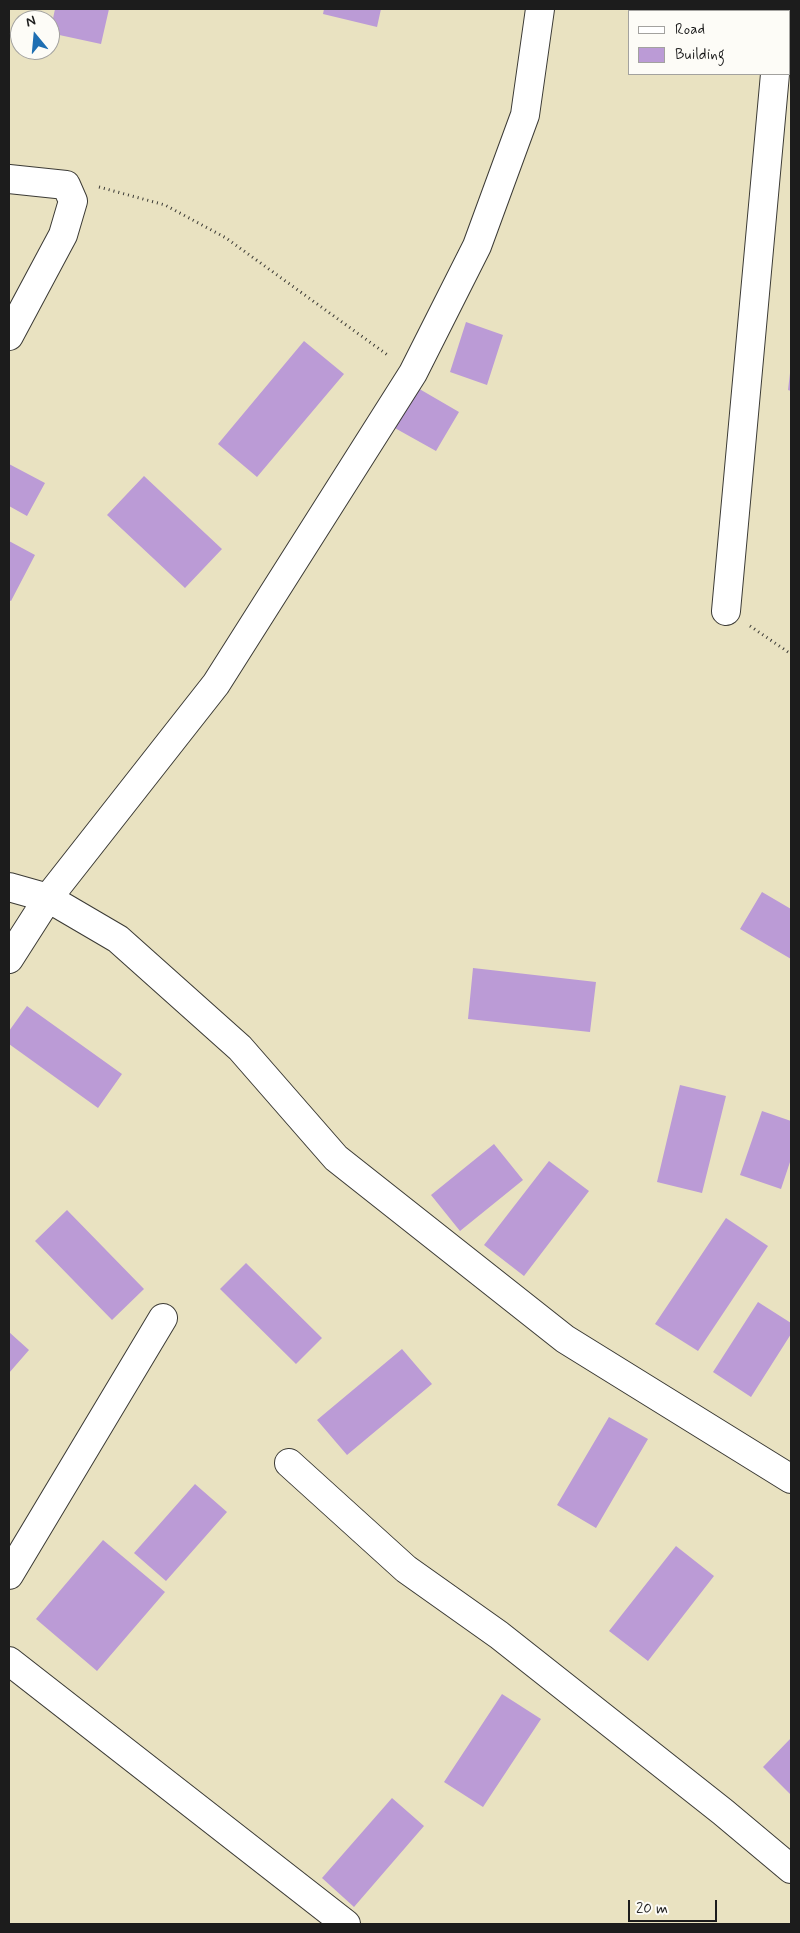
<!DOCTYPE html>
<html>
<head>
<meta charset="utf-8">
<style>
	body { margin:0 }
	#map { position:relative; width:800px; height:1933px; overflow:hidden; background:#e9e2c1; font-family:Mynerve,sans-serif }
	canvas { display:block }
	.frame { position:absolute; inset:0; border:10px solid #1c1c1c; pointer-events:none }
	.legend { position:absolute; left:628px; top:10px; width:162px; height:65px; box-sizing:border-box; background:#fdfcf7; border:1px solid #a3a29f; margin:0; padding:6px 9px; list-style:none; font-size:15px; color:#1c1c1c }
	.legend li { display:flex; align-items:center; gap:10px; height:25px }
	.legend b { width:25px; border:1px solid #a3a29f }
	.north { position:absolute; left:10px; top:10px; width:50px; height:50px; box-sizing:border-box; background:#fdfcf7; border:1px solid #a3a29f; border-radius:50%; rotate:343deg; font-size:14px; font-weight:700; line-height:20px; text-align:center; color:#1c1c1c }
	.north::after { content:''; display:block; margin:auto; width:18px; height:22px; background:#1f6fb2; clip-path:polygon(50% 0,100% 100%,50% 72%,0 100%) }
	.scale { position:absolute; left:628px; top:1900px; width:89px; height:22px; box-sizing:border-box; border:2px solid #1c1c1c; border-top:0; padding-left:6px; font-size:15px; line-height:18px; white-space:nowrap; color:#1c1c1c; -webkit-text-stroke:4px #fdfcf7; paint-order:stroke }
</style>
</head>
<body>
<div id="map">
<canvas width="800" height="1933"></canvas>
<div class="frame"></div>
<ul class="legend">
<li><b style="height:6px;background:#fff"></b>Road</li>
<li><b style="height:14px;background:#bb9bd6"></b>Building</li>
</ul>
<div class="north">N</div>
<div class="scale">20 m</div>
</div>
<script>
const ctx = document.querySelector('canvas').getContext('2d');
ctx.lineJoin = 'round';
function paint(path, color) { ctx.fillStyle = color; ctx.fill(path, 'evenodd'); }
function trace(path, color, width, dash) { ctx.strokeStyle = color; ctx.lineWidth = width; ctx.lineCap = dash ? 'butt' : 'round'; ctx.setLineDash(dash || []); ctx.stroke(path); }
paint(new Path2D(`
	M55,9H109L101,44L50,33Z
	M324,9H381L377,27L323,14Z
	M466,322L503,335L487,385L450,372Z
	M304,341L344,374L257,477L218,444Z
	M790,373H791V391L788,390Z
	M416,387L459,412L436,451L393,427Z
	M9,464L45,483L27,516L9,506Z
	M144,476L222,549L185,588L107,515Z
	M9,541L35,555L11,601L9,600Z
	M762,892L791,909V959L740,929Z
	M473,968L596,982L590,1032L468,1019Z
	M27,1006L122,1074L98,1108L9,1044V1031Z
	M680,1085L726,1096L702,1193L657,1182Z
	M762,1111L791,1121V1159L781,1189L740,1175Z
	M494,1144L523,1180L460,1231L431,1195Z
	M549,1161L589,1191L524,1276L484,1245Z
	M67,1210L144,1289L112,1320L35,1241Z
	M726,1218L768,1246L698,1351L655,1324Z
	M246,1263L322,1338L296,1364L220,1289Z
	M758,1302L791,1323V1334L751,1397L713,1372Z
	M9,1332L29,1350L9,1373Z
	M402,1349L432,1384L347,1455L317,1420Z
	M609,1417L648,1439L596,1528L557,1505Z
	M195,1484L227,1512L166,1581L134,1553Z
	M103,1540L165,1592L97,1671L36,1619Z
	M676,1546L714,1576L648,1661L609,1631Z
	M502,1694L541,1719L483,1807L444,1782Z
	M791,1738V1795L763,1767Z
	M392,1798L424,1826L354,1907L322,1878Z`), '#bb9bd6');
const minor = new Path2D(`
	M780,11V9
	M9,179L66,185L73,201L63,235L9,336
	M726,611L775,74
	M9,887L48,898L118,939L240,1048L336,1158L565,1339L791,1479
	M9,959L48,898L216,684L413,373L477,246L525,115L540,9
	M289,1463L406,1569L499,1635L723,1812L791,1869
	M9,1575L163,1318
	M9,1661L346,1924`);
trace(minor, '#3b3a35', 30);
trace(new Path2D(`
	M99,187L165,205L226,238L389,356
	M750,626L791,654`), '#3b3a35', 3, [1, 4]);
trace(minor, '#fff', 28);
</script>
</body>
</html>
